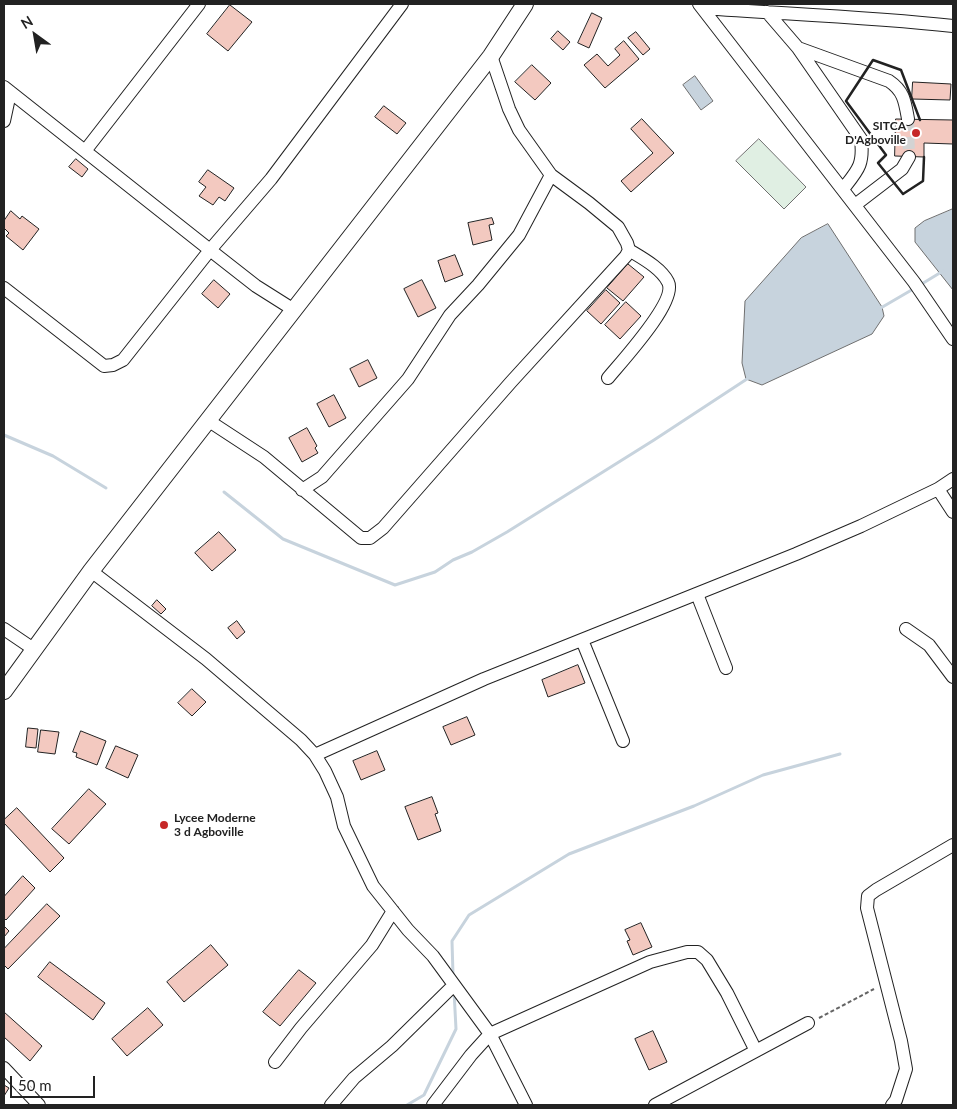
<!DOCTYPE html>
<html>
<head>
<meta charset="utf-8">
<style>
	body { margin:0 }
	#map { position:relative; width:957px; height:1109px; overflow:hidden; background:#fff; font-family:Lato,sans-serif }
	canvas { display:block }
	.frame { position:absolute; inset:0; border:5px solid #222; pointer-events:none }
	.north { position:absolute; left:10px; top:10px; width:50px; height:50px; -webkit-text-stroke:4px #fff; paint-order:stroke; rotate:328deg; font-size:14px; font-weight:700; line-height:20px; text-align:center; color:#222 }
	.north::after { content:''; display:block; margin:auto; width:18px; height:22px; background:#222; clip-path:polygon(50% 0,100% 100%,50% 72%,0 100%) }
	.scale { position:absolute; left:10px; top:1076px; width:85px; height:22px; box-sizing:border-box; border:2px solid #222; border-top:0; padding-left:6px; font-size:15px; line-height:18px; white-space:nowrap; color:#222; -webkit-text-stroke:4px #fff; paint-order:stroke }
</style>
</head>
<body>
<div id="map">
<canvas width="957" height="1109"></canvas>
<div class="frame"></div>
<div class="north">N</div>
<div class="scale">50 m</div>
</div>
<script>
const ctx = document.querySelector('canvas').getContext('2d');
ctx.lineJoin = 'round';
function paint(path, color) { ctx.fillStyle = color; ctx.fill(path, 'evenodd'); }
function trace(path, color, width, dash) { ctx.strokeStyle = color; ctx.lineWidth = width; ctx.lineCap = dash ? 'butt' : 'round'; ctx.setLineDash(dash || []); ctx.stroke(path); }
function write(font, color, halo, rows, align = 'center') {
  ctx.font = font + ' Lato,sans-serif'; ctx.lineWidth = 4; ctx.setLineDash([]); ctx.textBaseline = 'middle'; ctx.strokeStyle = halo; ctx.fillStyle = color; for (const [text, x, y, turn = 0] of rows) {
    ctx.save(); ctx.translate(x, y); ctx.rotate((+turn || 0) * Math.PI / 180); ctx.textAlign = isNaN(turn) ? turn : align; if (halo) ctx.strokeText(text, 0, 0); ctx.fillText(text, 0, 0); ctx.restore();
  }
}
const green = new Path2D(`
	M759,139L806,187L784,209L736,161Z`);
paint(green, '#e0efe3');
trace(green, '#6f6f6f', 1);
const water = new Path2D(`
	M695,76L713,101L701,110L683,85Z
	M953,209V290L915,242V228L924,221Z
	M828,224L882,307L884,316L872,334L762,385L746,379L742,363L745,301L801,238Z`);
paint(water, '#c7d3dd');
trace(water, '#6f6f6f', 1);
trace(new Path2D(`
	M920,285L943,271
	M879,309L915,288
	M4,435L53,456L106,488
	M224,492L283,539L395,585L435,572L453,560L472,552L507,532L654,440L750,377
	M453,975L452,941L469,915L569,854L694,806L763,775L840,754
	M407,1105L424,1095L456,1029L454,991`), '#c7d3dd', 3);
const building = new Path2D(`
	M230,5L252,22L228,51L207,34Z
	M592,13L602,18L589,48L578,43Z
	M558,31L570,42L563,50L551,39Z
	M636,32L650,49L643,55L628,38Z
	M624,41L639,59L605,88L584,65L597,54L608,66L620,55L615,49Z
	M532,65L551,83L535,100L515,82Z
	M913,82L951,84L950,100L912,99Z
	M384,106L406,123L397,134L375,117Z
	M642,119L674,153L631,192L621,181L653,153L631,129Z
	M896,119L953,120V144L924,143V157L895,156Z
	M76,159L88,169L82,177L69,167Z
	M208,170L234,188L225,201L219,197L213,205L199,196L206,187L199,182Z
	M11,211L20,219L22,216L39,229L23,250L6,236L9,233L4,228V221Z
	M492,218L494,224L489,225L492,240L473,245L468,223Z
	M455,255L463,275L445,282L438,261Z
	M628,264L644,277L623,301L607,288Z
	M214,280L230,294L218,308L202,294Z
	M422,280L436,308L418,317L404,289Z
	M606,290L620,303L601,324L587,311Z
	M626,302L641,316L620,339L605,325Z
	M368,360L377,378L359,387L350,369Z
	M334,395L346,418L329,427L317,404Z
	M307,428L317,446L315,448L318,453L302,462L289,438Z
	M219,532L236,550L212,571L195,553Z
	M157,600L166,609L161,614L152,606Z
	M237,621L245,632L237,639L228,628Z
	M578,665L585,683L548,697L542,680Z
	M192,689L206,702L192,716L178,703Z
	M467,717L475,735L451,745L443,727Z
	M28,728L38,729L36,748L26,747Z
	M41,730L59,732L55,754L38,752Z
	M81,731L106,741L97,765L76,757L77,753L73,752Z
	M116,746L138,755L128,778L106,768Z
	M377,751L385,770L361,780L353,761Z
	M89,789L106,804L69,844L52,829Z
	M432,797L438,813L435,814L441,831L418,840L405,807Z
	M17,808L64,858L50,872L4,823V820Z
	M23,876L35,888L6,920L4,918V897Z
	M47,904L60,916L8,969L4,965V949Z
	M641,923L652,947L633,955L627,941L630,940L625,930Z
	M4,926L9,931L4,937Z
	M211,945L228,965L184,1002L167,982Z
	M50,962L105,1003L93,1020L38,977Z
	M299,970L316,983L280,1026L263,1012Z
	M148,1008L163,1025L127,1056L112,1039Z
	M4,1012L42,1046L30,1061L4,1037Z
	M653,1031L667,1062L649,1070L635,1039Z
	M4,1085L9,1088L4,1096Z`);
paint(building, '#f3c9c0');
trace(building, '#222', 1);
trace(new Path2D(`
	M908,119L909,157`), '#d3d3d3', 12, [12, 6]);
const minor = new Path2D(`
	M699,4L914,282L953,339
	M702,8C786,14 870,17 953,26
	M767,12L798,48L861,139C864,165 858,170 843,189
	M798,48L889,81C904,91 905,102 908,119
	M4,87L210,250L256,286L294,310
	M4,121L10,93
	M85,151L199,4
	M855,205L902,169L909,157
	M4,288L104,366L113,365L123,360L210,250L271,179L402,4
	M608,378C621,362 678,301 668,282C661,268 642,258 629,250
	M209,421L264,457L361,538H370L383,528L511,382L626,256L629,250L627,243L618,227L589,203L551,175L519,130L509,109L491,56
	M938,489L953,512
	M302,490L322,477L408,379L450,315L478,285L519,235L551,175
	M91,571L206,659L301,740L315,755L325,771L337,797L344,826L373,886L408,930L433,956L490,1034L526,1105
	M697,594L726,668
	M4,629L35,650
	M906,629L929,645L953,677
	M582,640L623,741
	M315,755L484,679L796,554L861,526L938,489L953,479
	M275,1062L301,1028L372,945L393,911
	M4,1068L39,1105
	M331,1105L354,1078L392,1046L453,986
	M433,1105L471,1055L490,1034L650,962L687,952H698L707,960L727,993L756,1051
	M655,1105L808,1023
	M892,1105L896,1100L906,1069L901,1041L867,908L868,896L876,890L953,845`);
const major = new Path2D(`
	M4,691L91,571L491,56L525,4`);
trace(minor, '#222', 14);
trace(major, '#222', 18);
trace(new Path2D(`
	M819,1018L874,989`), '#646464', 2, [4, 2.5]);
trace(minor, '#fff', 12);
trace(major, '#fff', 16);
trace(new Path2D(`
	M920,120L901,70L873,60L846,101L886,155L878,163L903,194L923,181L924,157`), '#222', 2.5);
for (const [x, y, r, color] of [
	[916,133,5,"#c62828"],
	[164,825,5,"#c62828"]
]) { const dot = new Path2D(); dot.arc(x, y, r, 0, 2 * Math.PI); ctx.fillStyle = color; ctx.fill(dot); trace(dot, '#fff', 2); }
write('bold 12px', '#222', '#fff', [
	["SITCA",906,126],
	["D'Agboville",906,140],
	["Lycee Moderne",174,818,"left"],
	["3 d Agboville",174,832,"left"]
], 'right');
</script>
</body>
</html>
